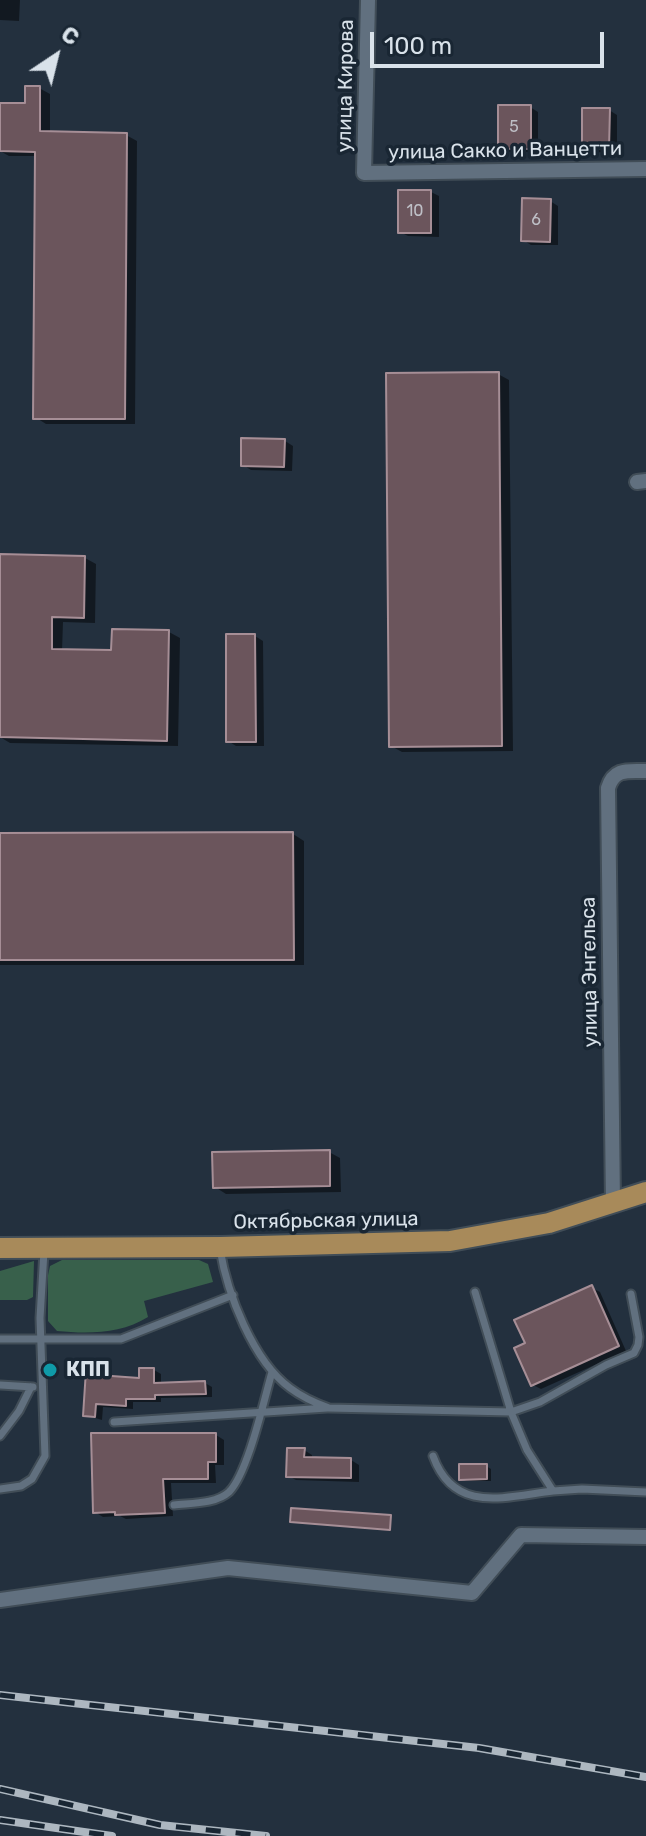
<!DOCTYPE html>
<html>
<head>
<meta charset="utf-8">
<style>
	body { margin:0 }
	#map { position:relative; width:646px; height:1836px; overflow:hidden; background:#23303e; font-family:Rubik,sans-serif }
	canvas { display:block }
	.north { position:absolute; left:16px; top:16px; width:80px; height:80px; -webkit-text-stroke:6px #192633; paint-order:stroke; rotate:35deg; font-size:22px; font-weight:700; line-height:32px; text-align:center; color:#d9e2ea }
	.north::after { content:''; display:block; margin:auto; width:28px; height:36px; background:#d9e2ea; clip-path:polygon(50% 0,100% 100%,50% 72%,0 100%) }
	.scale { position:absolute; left:370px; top:32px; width:234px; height:36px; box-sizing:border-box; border:4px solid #d9e2ea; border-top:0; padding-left:10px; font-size:24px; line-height:28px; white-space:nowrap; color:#d9e2ea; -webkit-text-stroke:6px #192633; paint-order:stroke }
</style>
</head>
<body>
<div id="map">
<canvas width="646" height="1836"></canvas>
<div class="north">С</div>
<div class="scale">100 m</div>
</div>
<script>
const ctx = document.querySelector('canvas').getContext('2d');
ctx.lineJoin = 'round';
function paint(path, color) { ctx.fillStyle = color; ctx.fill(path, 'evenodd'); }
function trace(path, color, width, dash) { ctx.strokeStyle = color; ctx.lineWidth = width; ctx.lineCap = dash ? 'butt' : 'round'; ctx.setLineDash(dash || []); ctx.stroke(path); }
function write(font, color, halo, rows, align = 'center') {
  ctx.font = font + ' Rubik,sans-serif'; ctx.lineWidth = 7; ctx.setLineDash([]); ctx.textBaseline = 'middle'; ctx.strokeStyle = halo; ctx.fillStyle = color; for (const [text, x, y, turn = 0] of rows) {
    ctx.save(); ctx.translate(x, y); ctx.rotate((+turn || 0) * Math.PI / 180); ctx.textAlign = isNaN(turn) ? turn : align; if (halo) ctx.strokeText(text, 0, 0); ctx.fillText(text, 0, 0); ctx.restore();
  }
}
paint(new Path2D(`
	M62,1260H199L208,1264L213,1282L144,1301L148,1317C121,1334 88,1334 57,1331L48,1321V1275L50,1266Z
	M34,1261L33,1297L27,1300H0V1271Z`), '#38604b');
paint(new Path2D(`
	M0,0H20L19,21L0,20Z
	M39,88L50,94V134L126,135L137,141L135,424H46L35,417L37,156H9L0,151V105H27Z
	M530,107L538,112V152H508L500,148Z
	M609,110L617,115V153L592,152L584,147Z
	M431,192L439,196V237L408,236L400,232Z
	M550,201L558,206V245H531L523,240Z
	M498,374L509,380L513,751L402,752L391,746Z
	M285,441L293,446L292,471L251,470L243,465Z
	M0,556L85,558L96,564L95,623L63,622L62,651L113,652L169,632L180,638L178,746L10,743L0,737Z
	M255,636L263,641L264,746H236L228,741Z
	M293,834L304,841V965H0V835Z
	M329,1152L340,1158L341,1192L226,1194L215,1187Z
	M592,1288L600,1292L626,1351L541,1389L533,1385Z
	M154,1370L161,1374V1385L205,1383L212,1387V1397L161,1398V1402H133V1409L103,1407L102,1420L85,1415L97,1373L104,1377L141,1380Z
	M216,1435L224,1440V1465H215L216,1483H171L173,1516L126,1519L120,1516L103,1517L95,1512Z
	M304,1450L312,1455V1459L351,1460L359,1465V1482L296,1480L288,1476Z
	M486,1466L491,1469V1481H466L461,1478Z`), '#0007');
const building = new Path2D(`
	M25,86H40V131L127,133L125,419H33L35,152L0,151V103H25Z
	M498,105H531V149H498Z
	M582,108H610L609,149L582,148Z
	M398,190H431V233H398Z
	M522,198L551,199L550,242L521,241Z
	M499,372L502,746L389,747L386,373Z
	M241,438L285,439L284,467L241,466Z
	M0,554L85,556L84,618L52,617V649L111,650L112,629L169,630L167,741L0,737Z
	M226,634H255L256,742H226Z
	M293,832L294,960H0V833Z
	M330,1150V1186L213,1188L212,1152Z
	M592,1285L619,1346L531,1386L514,1348L525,1343L514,1320Z
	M139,1368H154V1383L205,1381L206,1394L155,1395V1399H126V1406L96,1404L95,1417L83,1416L86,1370L98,1371V1375L139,1378Z
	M91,1433H216V1462H208V1479H163L165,1513L115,1515V1512L93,1513Z
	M287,1448H305L304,1457L351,1458V1478L286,1477Z
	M459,1464H487V1479L459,1480Z
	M291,1508L391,1515L390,1530L290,1522Z`);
paint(building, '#6b555c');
trace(building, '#a68e96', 2);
const lane = new Path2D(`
	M220,1249C227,1293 253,1361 290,1388C302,1397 315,1403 329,1408L511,1412L527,1450L553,1491L582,1489L646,1492
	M475,1292L511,1412L540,1402L606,1365L634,1353L638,1345L639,1337L631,1294
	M0,1339H121L233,1295
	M0,1385L33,1387
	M114,1422L327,1408
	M0,1436L19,1411L31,1387
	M433,1456C454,1514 504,1497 553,1491
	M0,1489L21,1486L32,1479L45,1456L40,1318L44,1251
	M174,1505C191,1503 216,1504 229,1492C248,1473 264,1400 272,1372`);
const street = new Path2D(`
	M368,0L364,173L646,169
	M637,482L646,481
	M613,1204L608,788C614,768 628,771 646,771
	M0,1600L228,1568L472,1593L521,1535L646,1537`);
const primary = new Path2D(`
	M0,1248L220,1247L450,1241L549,1223L646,1192`);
trace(lane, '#414d57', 11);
trace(street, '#414d57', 18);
trace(primary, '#414d57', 24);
trace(lane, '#61707f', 7);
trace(street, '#61707f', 14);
trace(primary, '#a88a5a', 20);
const rail = new Path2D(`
	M0,1695L479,1748L646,1777
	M0,1789L160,1825L266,1836
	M0,1820L112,1836`);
trace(rail, '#adb7c0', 8);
trace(rail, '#192633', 5, [15]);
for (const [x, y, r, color] of [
	[50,1370,8,"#0f9aa8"]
]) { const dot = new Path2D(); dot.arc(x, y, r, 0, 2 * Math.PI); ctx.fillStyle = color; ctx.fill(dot); trace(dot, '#192633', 3); }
write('16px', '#bebfc6', null, [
	["5",514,127],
	["10",415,211],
	["6",536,220]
]);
write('20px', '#d9e2ea', '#192633', [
	["улица Кирова",346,86,-89],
	["улица Сакко и Ванцетти",505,151,-1],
	["улица Энгельса",590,972,-91],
	["Октябрьская улица",326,1221,-1]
]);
write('bold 20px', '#d9e2ea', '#192633', [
	["КПП",66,1370]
], 'left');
</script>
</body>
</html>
